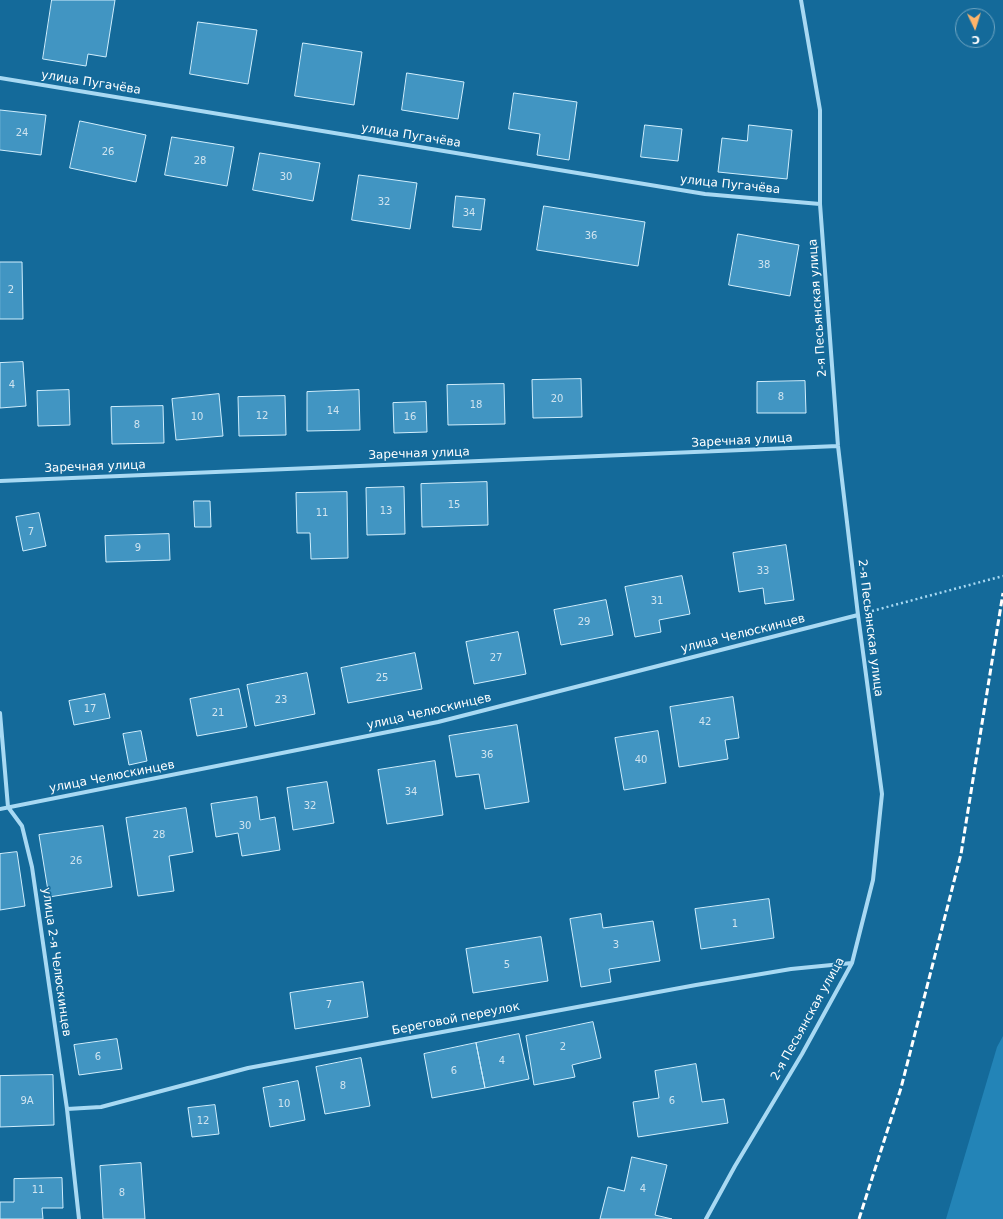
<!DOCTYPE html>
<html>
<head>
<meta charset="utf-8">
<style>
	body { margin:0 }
	#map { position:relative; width:1003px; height:1219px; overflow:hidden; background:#146a9a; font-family:"DejaVu Sans",sans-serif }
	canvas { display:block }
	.north { position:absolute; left:955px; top:8px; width:40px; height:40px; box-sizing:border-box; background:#146a9a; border:1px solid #72a6c2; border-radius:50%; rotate:176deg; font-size:11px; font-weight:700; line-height:16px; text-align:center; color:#fff }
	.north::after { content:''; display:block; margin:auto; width:14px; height:18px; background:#ffb56a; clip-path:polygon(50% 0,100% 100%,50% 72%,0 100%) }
</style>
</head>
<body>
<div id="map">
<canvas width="1003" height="1219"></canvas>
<div class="north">С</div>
</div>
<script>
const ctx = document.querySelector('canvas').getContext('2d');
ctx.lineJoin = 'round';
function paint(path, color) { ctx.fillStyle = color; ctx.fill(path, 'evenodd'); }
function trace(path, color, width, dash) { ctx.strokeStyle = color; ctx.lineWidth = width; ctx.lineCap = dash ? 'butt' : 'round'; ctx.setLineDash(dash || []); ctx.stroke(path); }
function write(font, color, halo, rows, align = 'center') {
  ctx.font = font + ' "DejaVu Sans",sans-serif'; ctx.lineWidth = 3; ctx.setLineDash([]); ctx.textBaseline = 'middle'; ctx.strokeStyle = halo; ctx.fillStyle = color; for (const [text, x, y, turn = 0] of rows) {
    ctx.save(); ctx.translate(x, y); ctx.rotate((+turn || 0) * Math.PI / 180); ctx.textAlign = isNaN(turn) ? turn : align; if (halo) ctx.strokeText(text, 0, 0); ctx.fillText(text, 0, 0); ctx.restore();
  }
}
paint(new Path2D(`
	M1003,1036V1219H946L997,1047Z`), '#2384b7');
const building = new Path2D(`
	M52,0H115L106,57L88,54L86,66L43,59Z
	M198,22L257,30L248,84L190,74Z
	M303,43L362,52L354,105L295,96Z
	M407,73L464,82L458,119L402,110Z
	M514,93L577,102L569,160L537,155L540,134L509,129Z
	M0,110L46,115L41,155L0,150Z
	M80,121L146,135L136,182L70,168Z
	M645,125L682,129L678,161L641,157Z
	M749,125L792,130L787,179L718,172L722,138L747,141Z
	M172,137L234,147L227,186L165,175Z
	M260,153L320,163L313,201L253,190Z
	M359,175L417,183L410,229L352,220Z
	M456,196L485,199L481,230L453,227Z
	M544,206L645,222L638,266L537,250Z
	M738,234L799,245L790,296L729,285Z
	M0,262H22L23,319H0Z
	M23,362L26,406L0,408V363Z
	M581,379L582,417L533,418L532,380Z
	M805,381L806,413H757V382Z
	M504,384L505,424L448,425L447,385Z
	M69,390L70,425L38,426L37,391Z
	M359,390L360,430L307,431V392Z
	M219,394L223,436L176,440L172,399Z
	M285,396L286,435L239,436L238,397Z
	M426,402L427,432L394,433L393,403Z
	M163,406L164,443L112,444L111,407Z
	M487,482L488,525L422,527L421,484Z
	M404,487L405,534L367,535L366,488Z
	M347,492L348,558L311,559L310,533H297L296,493Z
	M194,501H210L211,527H195Z
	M39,513L46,546L23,551L16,517Z
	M169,534L170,560L106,562L105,536Z
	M786,545L794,600L765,604L763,588L739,592L733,553Z
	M682,576L690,614L659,620L661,632L635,637L625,587Z
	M606,600L613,635L561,645L554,610Z
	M518,632L526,674L474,684L466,642Z
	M415,653L422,689L348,703L341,668Z
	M307,673L315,714L255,726L247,685Z
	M239,689L247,727L197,736L190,699Z
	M105,694L110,718L74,725L69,701Z
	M733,697L739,738L725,740L728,759L679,767L670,707Z
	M517,725L529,802L485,809L479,774L456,777L449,736Z
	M141,731L147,761L129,765L123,734Z
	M658,731L666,783L624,790L615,738Z
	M435,761L443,815L387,824L378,770Z
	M327,782L334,823L293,830L287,788Z
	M257,797L260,820L275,817L280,850L242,856L238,833L216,837L211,804Z
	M186,808L193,852L169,856L174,891L138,896L126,818Z
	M103,826L112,887L49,897L39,835Z
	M17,852L25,906L0,910V854Z
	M769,899L774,938L701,949L695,909Z
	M601,914L603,928L653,921L660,961L609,969L611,982L581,987L570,919Z
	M541,937L548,981L473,993L466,949Z
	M363,982L368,1017L295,1029L290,993Z
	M593,1022L601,1058L572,1065L575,1077L534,1085L526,1036Z
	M519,1034L529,1079L485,1088L476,1043Z
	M117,1039L122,1069L79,1075L74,1045Z
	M476,1043L485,1088L432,1098L424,1054Z
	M361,1058L370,1106L325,1114L316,1067Z
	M696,1064L702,1102L724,1099L728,1123L638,1137L633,1102L659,1098L655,1071Z
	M53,1075L54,1125L0,1127V1076Z
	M298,1081L305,1120L270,1127L263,1088Z
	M215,1105L219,1134L192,1137L188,1108Z
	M632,1157L667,1165L655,1215L672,1219H600L608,1187L624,1191Z
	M141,1163L145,1219H103L100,1166Z
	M62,1178L63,1208H42L43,1219H0V1202H14V1179Z`);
paint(building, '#4195c2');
trace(building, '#d0eefd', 1);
trace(new Path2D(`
	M872,611L1003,576`), '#a8d9f3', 2.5, [2, 3]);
trace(new Path2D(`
	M0,78L705,194L820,204
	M0,481L838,446
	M0,713L8,807L22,826L32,867L67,1109L79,1219
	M0,809L438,722L858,615
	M67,1109L101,1107L248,1068L696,985L791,969L852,963
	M706,1219L735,1166L802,1054L852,963L873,880L882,794L858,615L838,446L820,204V110L801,0`), '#a8d9f3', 4);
trace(new Path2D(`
	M859,1219L901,1088L961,854L1003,593`), '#fff', 3, [7, 3]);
write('10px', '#d0e4f0', null, [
	["24",22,133],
	["26",108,152],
	["28",200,161],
	["30",286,177],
	["32",384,202],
	["34",469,213],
	["36",591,236],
	["38",764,265],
	["2",11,290],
	["4",12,385],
	["8",781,397],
	["20",557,399],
	["18",476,405],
	["14",333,411],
	["12",262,416],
	["10",197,417],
	["16",410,417],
	["8",137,425],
	["15",454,505],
	["13",386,511],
	["11",322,513],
	["7",31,532],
	["9",138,548],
	["33",763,571],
	["31",657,601],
	["29",584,622],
	["27",496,658],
	["25",382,678],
	["23",281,700],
	["17",90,709],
	["21",218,713],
	["42",705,722],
	["36",487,755],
	["40",641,760],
	["34",411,792],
	["32",310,806],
	["30",245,826],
	["28",159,835],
	["26",76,861],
	["1",735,924],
	["3",616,945],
	["5",507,965],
	["7",329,1005],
	["2",563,1047],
	["6",98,1057],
	["4",502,1061],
	["6",454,1071],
	["8",343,1086],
	["9А",27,1101],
	["6",672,1101],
	["10",284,1104],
	["12",203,1121],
	["4",643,1189],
	["11",38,1190],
	["8",122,1193]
]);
write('12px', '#fff', '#146a9a', [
	["улица Пугачёва",91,83,9],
	["улица Пугачёва",411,136,9],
	["улица Пугачёва",730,185,6],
	["2-я Песьянская улица",818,308,-94],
	["Заречная улица",742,441,-3],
	["Заречная улица",419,454,-2],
	["Заречная улица",95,467,-2],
	["2-я Песьянская улица",870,628,83],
	["улица Челюскинцев",743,634,-14],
	["улица Челюскинцев",429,712,-13],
	["улица Челюскинцев",112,777,-11],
	["улица 2-я Челюскинцев",56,962,82],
	["Береговой переулок",456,1019,-11],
	["2-я Песьянская улица",808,1019,-61]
]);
</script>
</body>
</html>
